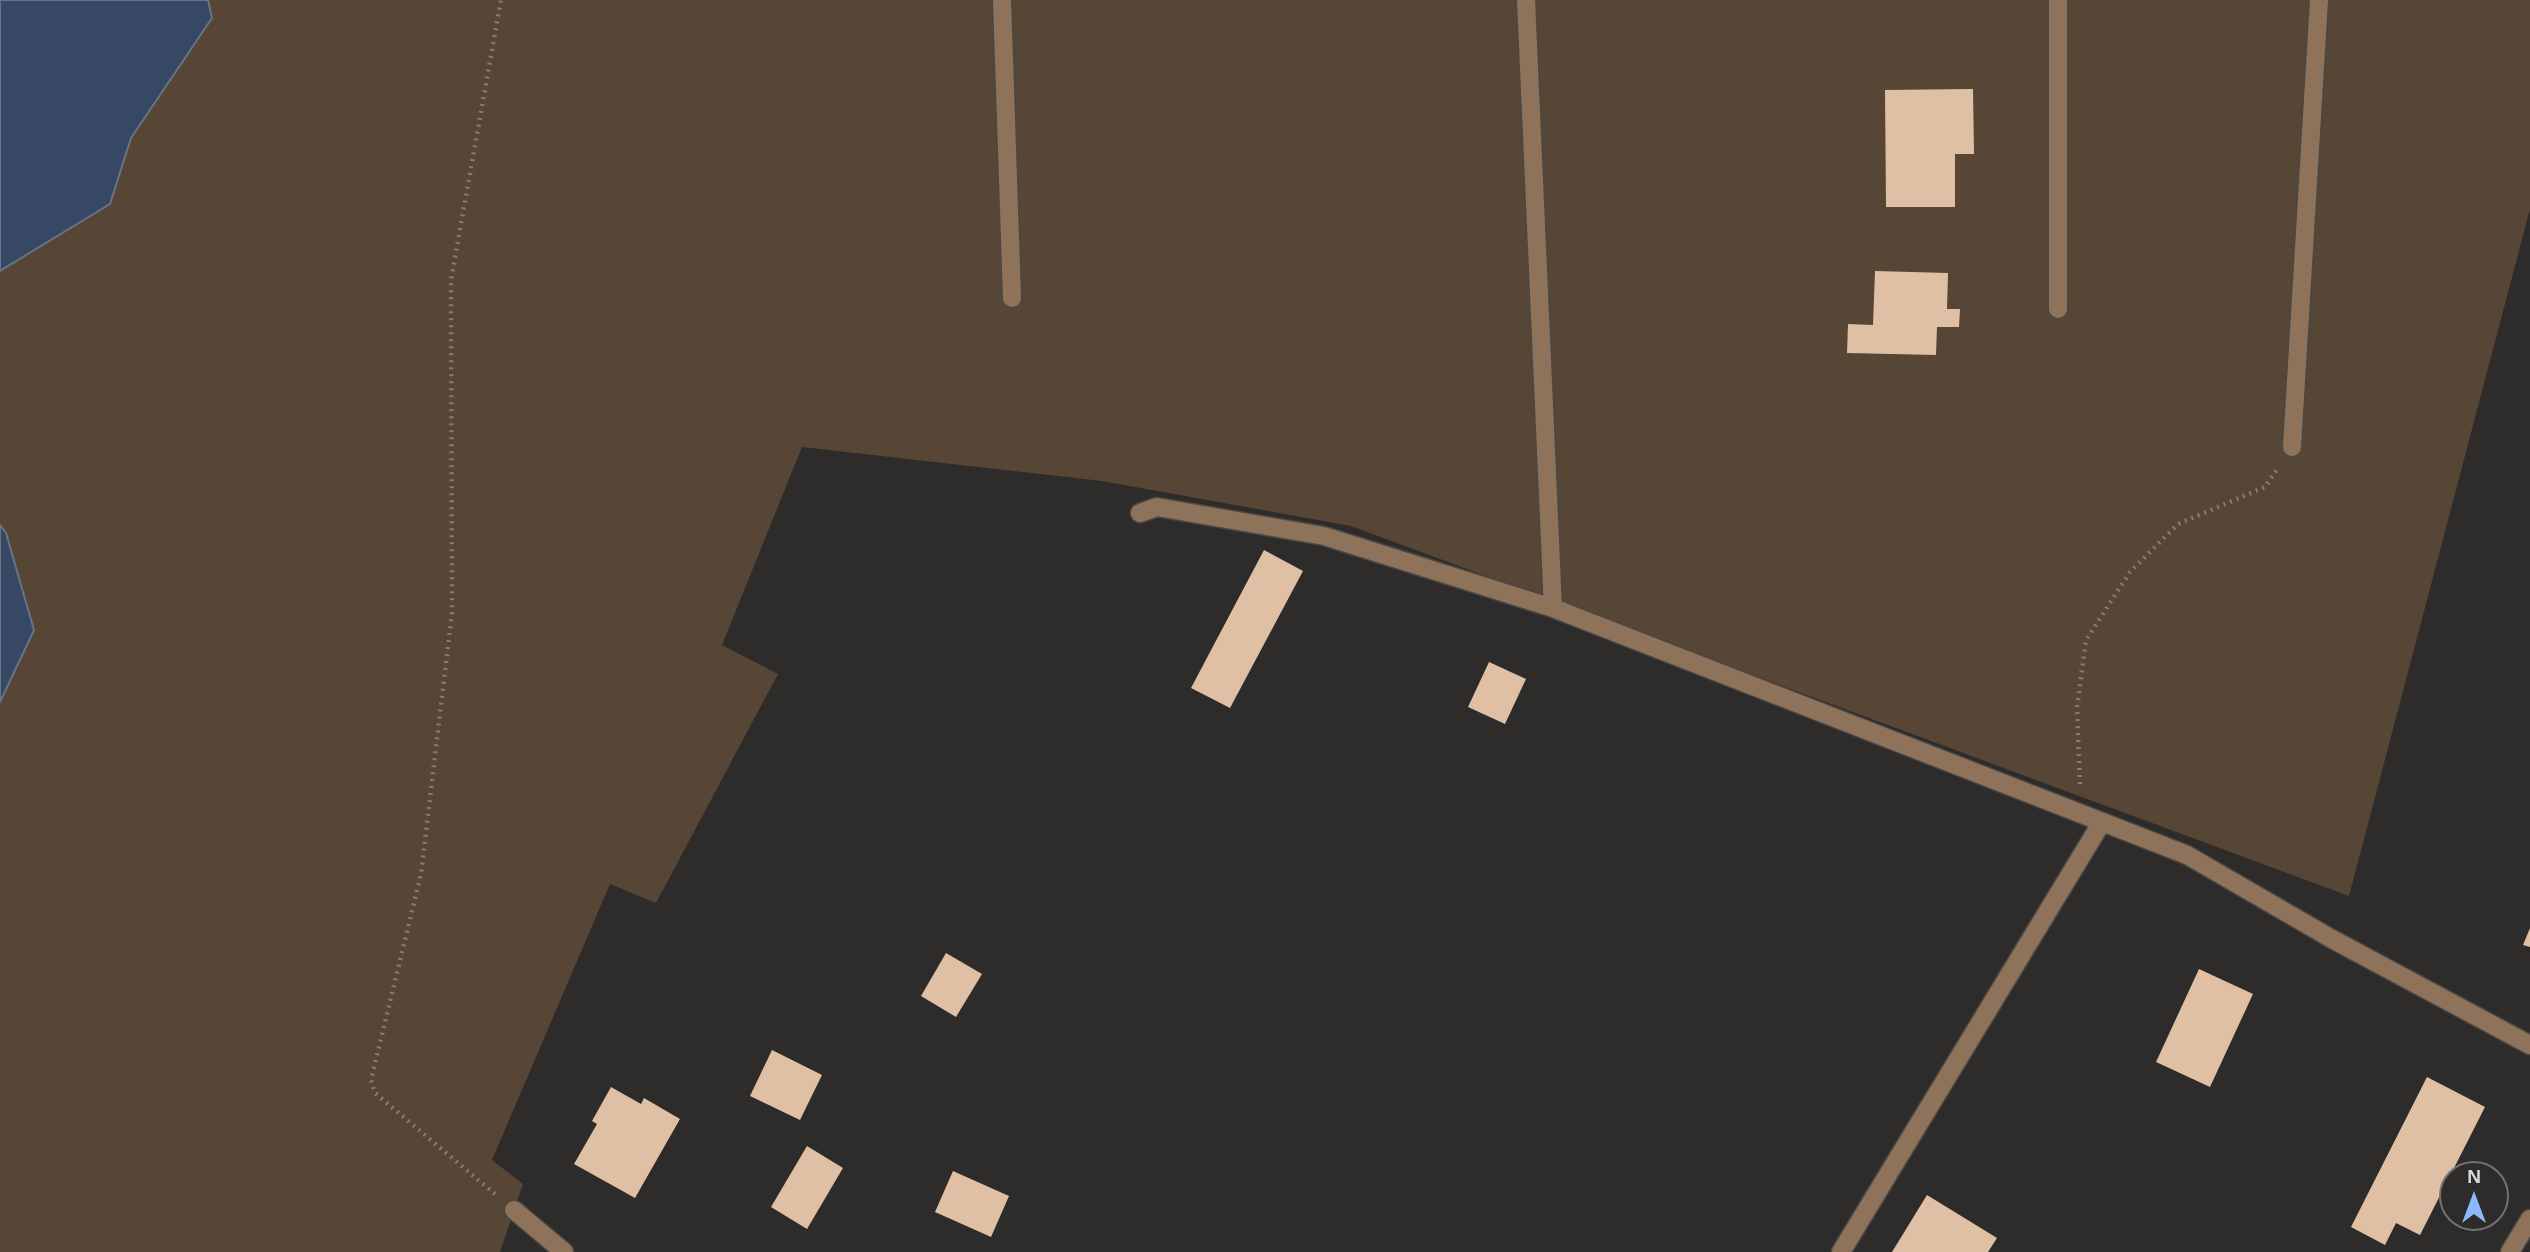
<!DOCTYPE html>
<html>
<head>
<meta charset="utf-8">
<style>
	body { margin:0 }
	#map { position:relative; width:2530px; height:1252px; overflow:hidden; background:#2e2c2a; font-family:Helvetica,sans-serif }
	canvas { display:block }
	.north { position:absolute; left:2439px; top:1161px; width:70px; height:70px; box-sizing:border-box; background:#2e2c2a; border:2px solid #737270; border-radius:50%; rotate:0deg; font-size:19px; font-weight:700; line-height:28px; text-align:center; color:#dbdad8 }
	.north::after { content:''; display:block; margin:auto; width:24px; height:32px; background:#8cb9fc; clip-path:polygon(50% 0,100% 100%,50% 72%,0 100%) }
</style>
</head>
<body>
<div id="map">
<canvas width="2530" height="1252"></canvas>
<div class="north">N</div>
</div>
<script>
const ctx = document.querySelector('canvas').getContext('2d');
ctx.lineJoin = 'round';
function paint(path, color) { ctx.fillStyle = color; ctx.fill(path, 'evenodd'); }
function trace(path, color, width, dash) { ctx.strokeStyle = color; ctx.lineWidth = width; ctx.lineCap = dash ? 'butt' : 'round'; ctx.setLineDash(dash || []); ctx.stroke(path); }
paint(new Path2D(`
	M208,0H2530V209L2349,896L1351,526L1102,481L802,447L722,645L778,674L656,903L610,884L492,1160L523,1184L500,1252H0V702L34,630L6,533L0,525V271L110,204L131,138L212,18Z`), '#574535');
const water = new Path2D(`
	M0,0H208L212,18L131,138L110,204L0,271Z
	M0,525L6,533L34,630L0,702Z`);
paint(water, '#364863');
trace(water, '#687486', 2);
paint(new Path2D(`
	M1973,89L1974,154H1955V207H1886L1885,90Z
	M1875,271L1948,273L1947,309H1960L1959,327H1937L1936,355L1847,353L1848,324L1873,325Z
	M1264,550L1303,571L1230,708L1191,688Z
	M1489,662L1526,679L1505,724L1468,707Z
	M2530,928V947L2523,945Z
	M946,953L982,974L956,1017L921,996Z
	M2199,969L2253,994L2210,1087L2156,1062Z
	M772,1050L822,1075L800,1120L750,1096Z
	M2427,1077L2485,1107L2420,1235L2396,1223L2385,1245L2351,1227Z
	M611,1087L641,1104L644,1098L680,1119L635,1198L574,1164L597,1124L592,1121Z
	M807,1146L843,1168L807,1229L771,1207Z
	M953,1171L1009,1196L991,1237L935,1212Z
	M1927,1195L1997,1238L1988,1252H1892Z`), '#dfc0a5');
const minor = new Path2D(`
	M1002,0L1012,298
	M1526,0L1553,608
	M2058,309V0
	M2292,447L2319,0
	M1140,513L1157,507L1324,536L1553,608L2187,855L2332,939L2530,1045
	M514,1210L564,1252
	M1841,1252L2102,822
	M2510,1252L2530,1219`);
trace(minor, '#4a4846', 21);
trace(new Path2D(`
	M2080,784L2077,708L2086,640L2130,572L2178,524L2265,487L2278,468
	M495,1194L375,1093L371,1080L421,874L452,613L451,280L501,0`), '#7f7d7b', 4.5, [2, 5]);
trace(minor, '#8e725a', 18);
</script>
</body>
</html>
